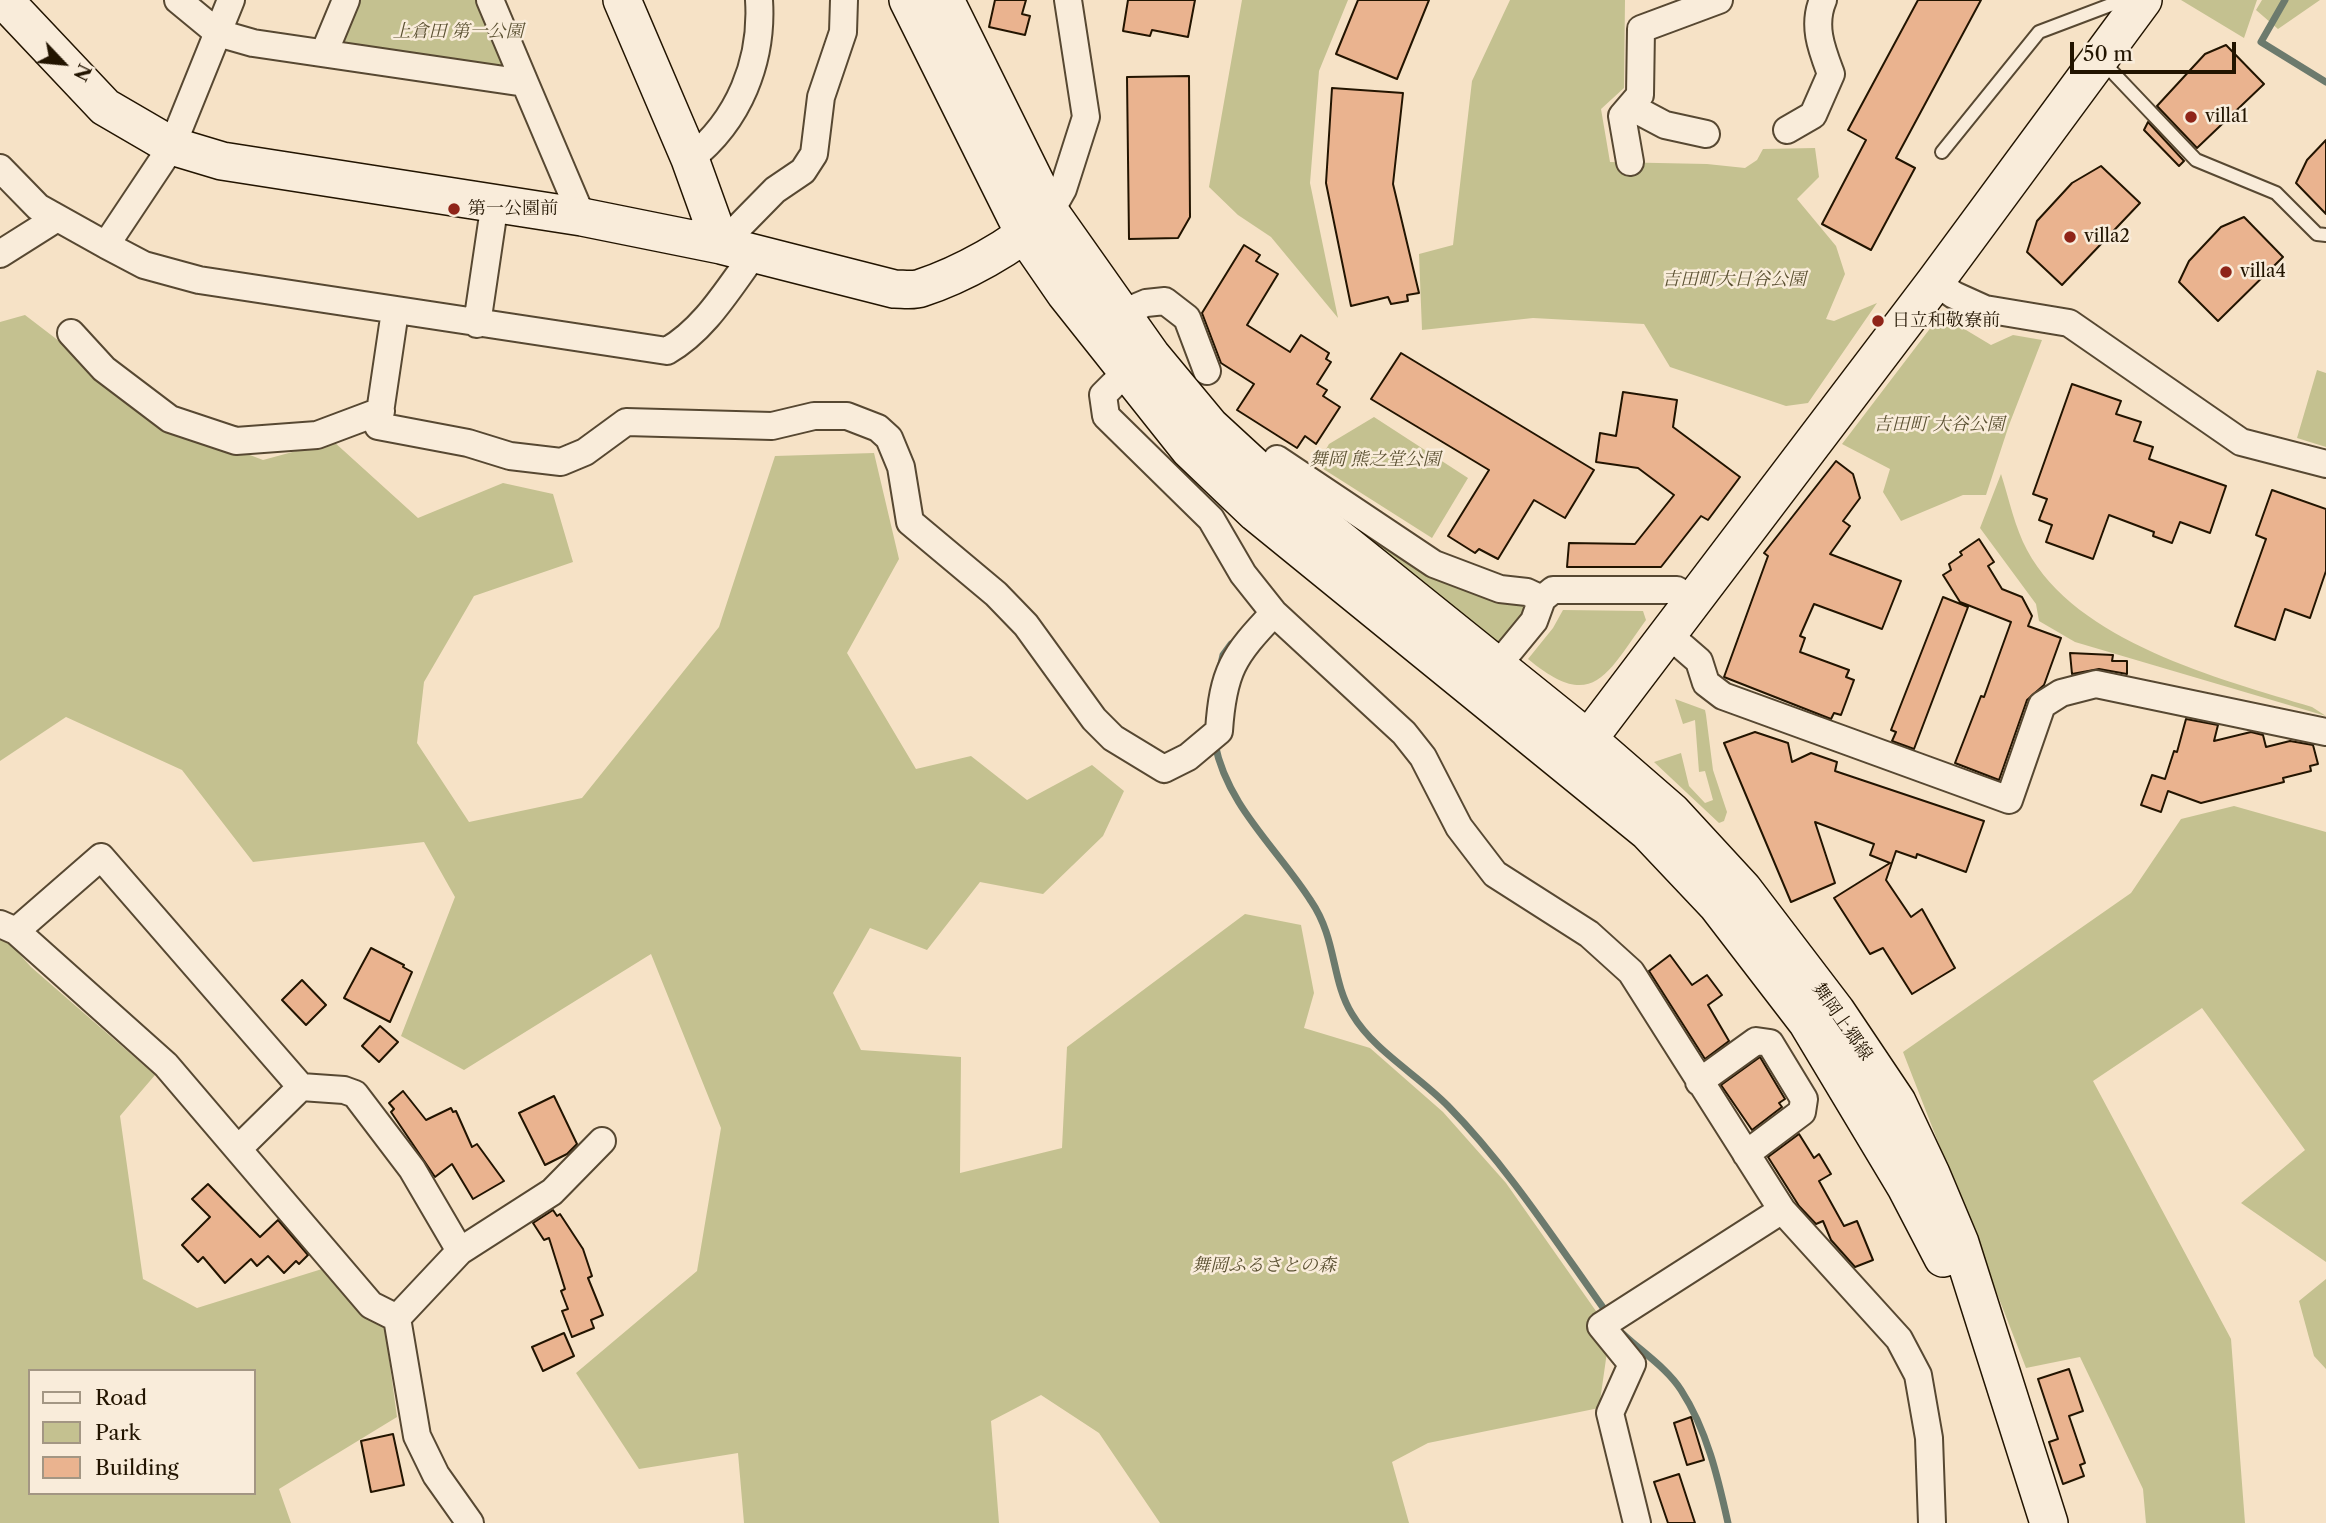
<!DOCTYPE html>
<html>
<head>
<meta charset="utf-8">
<style>
	body { margin:0 }
	#map { position:relative; width:2326px; height:1523px; overflow:hidden; background:#f6e2c6; font-family:"Libre Caslon Text",serif }
	canvas { display:block }
	.legend { position:absolute; left:28px; top:1369px; width:228px; height:126px; box-sizing:border-box; background:#f9ecda; border:2px solid #a39683; margin:0; padding:9px 12px; list-style:none; font-size:21px; color:#221400 }
	.legend li { display:flex; align-items:center; gap:14px; height:35px }
	.legend b { width:35px; border:2px solid #a39683 }
	.north { position:absolute; left:28px; top:28px; width:70px; height:70px; -webkit-text-stroke:5px #f9ecda; paint-order:stroke; rotate:116deg; font-size:19px; font-weight:700; line-height:28px; text-align:center; color:#221400 }
	.north::after { content:''; display:block; margin:auto; width:24px; height:32px; background:#221400; clip-path:polygon(50% 0,100% 100%,50% 72%,0 100%) }
	.scale { position:absolute; left:2070px; top:42px; width:166px; height:32px; box-sizing:border-box; border:4px solid #221400; border-top:0; padding-left:9px; font-size:21px; line-height:24px; white-space:nowrap; color:#221400; -webkit-text-stroke:5px #f9ecda; paint-order:stroke }
</style>
</head>
<body>
<div id="map">
<canvas width="2326" height="1523"></canvas>
<ul class="legend">
<li><b style="height:9px;background:#f9ecda"></b>Road</li>
<li><b style="height:19px;background:#c4c190"></b>Park</li>
<li><b style="height:19px;background:#eab38f"></b>Building</li>
</ul>
<div class="north">N</div>
<div class="scale">50 m</div>
</div>
<script>
const ctx = document.querySelector('canvas').getContext('2d');
ctx.lineJoin = 'round';
function paint(path, color) { ctx.fillStyle = color; ctx.fill(path, 'evenodd'); }
function trace(path, color, width, dash) { ctx.strokeStyle = color; ctx.lineWidth = width; ctx.lineCap = dash ? 'butt' : 'round'; ctx.setLineDash(dash || []); ctx.stroke(path); }
function write(font, color, halo, rows, align = 'center') {
  ctx.font = font + ' "Libre Caslon Text","Noto Serif JP",serif'; ctx.lineWidth = 5; ctx.setLineDash([]); ctx.textBaseline = 'middle'; ctx.strokeStyle = halo; ctx.fillStyle = color; for (const [text, x, y, turn = 0] of rows) {
    ctx.save(); ctx.translate(x, y); ctx.rotate((+turn || 0) * Math.PI / 180); ctx.textAlign = isNaN(turn) ? turn : align; if (halo) ctx.strokeText(text, 0, 0); ctx.fillText(text, 0, 0); ctx.restore();
  }
}
paint(new Path2D(`
	M355,0H482L508,62L501,70L345,48L339,40Z
	M1242,0H1348L1319,71L1310,183L1338,318L1271,237L1238,215L1209,187Z
	M1510,0H1625L1624,88L1601,109L1610,162L1707,164L1745,168L1757,160L1763,149L1815,148L1819,177L1797,199L1836,246L1845,274L1826,319L1834,321L1877,303L1808,403L1786,406L1670,367L1644,324L1533,318L1422,330L1419,254L1453,245L1472,81Z
	M2181,0H2257L2244,38Z
	M2262,0H2320L2278,29L2256,10Z
	M25,315L166,423L263,460L333,441L418,518L503,483L553,494L573,562L474,596L424,682L417,743L469,822L582,798L719,627L775,456L874,453L899,559L847,653L916,769L971,756L1027,800L1092,765L1124,791L1103,836L1043,894L980,882L927,950L870,928L833,993L861,1050L961,1057L960,1173L1062,1148L1067,1047L1245,914L1301,925L1314,993L1304,1028L1370,1048L1443,1112L1506,1183L1610,1331L1599,1408L1428,1443L1392,1462L1409,1523H1160L1099,1433L1041,1395L991,1421L999,1523H744L738,1453L639,1469L576,1373L697,1271L721,1128L651,954L464,1070L401,1036L455,897L424,842L253,862L182,770L66,717L0,761V322Z
	M1935,322L1961,327L1991,345L2013,335L2042,340L2009,425L1986,495H1963L1901,521L1883,492L1890,469L1842,444Z
	M2317,370L2326,373V447L2297,438Z
	M1374,417L1468,478L1432,538L1317,465L1329,444Z
	M2001,474C2009,499 2015,528 2027,550C2076,642 2220,679 2312,707L2326,716L2075,642L2039,621L2036,604L1980,528Z
	M1325,507L1523,602L1526,614L1503,643L1495,644Z
	M1563,610L1643,611L1646,620C1606,675 1593,713 1528,659L1553,628Z
	M1675,699L1705,710L1706,715L1713,770L1727,812L1724,821L1719,823L1654,762L1681,753L1689,786L1705,803L1713,800L1705,771L1699,772L1695,720L1683,724Z
	M2234,806L2326,832V1262L2241,1203L2305,1150L2202,1008L2093,1081L2231,1339L2245,1523H2146L2143,1489L2080,1357L2026,1368L1903,1052L2131,893L2181,819Z
	M0,932L31,967L155,1075L120,1116L143,1279L197,1308L322,1269L385,1329L397,1417L279,1489L291,1523H0ZM30,1371H254V1493H30Z
	M2326,1279V1369L2314,1356L2299,1301Z`), '#c4c190');
trace(new Path2D(`
	M2285,0L2261,42L2326,82
	M1220,668L1223,655L1231,644
	M1215,744C1227,806 1278,849 1311,901C1337,939 1331,980 1352,1014C1374,1051 1418,1075 1448,1106C1509,1168 1558,1245 1609,1316
	M1623,1334C1641,1351 1668,1369 1681,1390C1707,1430 1718,1478 1728,1523`), '#6c7a6d', 7);
const building = new Path2D(`
	M995,0H1026L1022,14L1030,16L1025,35L989,27Z
	M1128,0H1195L1188,37L1152,30L1150,36L1123,31Z
	M1358,0H1429L1397,79L1336,54Z
	M1918,0H1981L1896,158L1915,168L1871,250L1822,224L1866,140L1848,130Z
	M2226,45L2264,84L2197,148L2157,106L2205,54Z
	M1189,76L1190,217L1178,238L1129,239L1127,77Z
	M1332,88L1403,93L1393,184L1419,293L1407,295L1408,301L1391,304L1388,297L1351,306L1326,183Z
	M2148,122L2184,161L2179,166L2144,130Z
	M2326,140V214L2296,183L2307,160Z
	M2101,166L2140,203L2062,285L2027,252L2037,221L2072,183Z
	M2244,217L2283,257L2218,321L2179,282L2189,261L2221,227Z
	M1244,245L1260,255L1256,261L1278,274L1247,325L1290,352L1301,335L1329,353L1326,359L1331,362L1317,384L1327,390L1323,396L1340,407L1316,444L1305,436L1297,448L1237,410L1254,384L1221,363L1202,313Z
	M1401,353L1594,470L1565,518L1534,500L1498,559L1479,549L1475,553L1448,536L1489,470L1371,399Z
	M2072,384L2121,401L2116,414L2141,422L2134,441L2153,447L2149,459L2226,486L2210,533L2180,522L2172,543L2153,536L2154,532L2109,515L2093,559L2046,542L2052,525L2039,520L2047,499L2033,494Z
	M1623,392L1677,400L1673,427L1740,477L1708,520L1701,516L1661,567H1567L1569,543L1635,544L1674,495L1638,468L1596,462L1600,433L1616,436Z
	M1836,461L1853,474L1860,498L1843,521L1850,526L1830,554L1901,581L1882,629L1814,604L1800,636L1805,638L1800,652L1849,670L1846,677L1854,680L1841,715L1834,713L1831,719L1724,677L1768,556L1764,553Z
	M2272,490L2326,509V571L2310,618L2285,609L2275,640L2235,626L2266,539L2256,535Z
	M1979,539L1994,562L1988,566L2002,589L2022,597L2032,616L2028,626L2061,638L2044,685L2027,700L1999,780L1955,763L1981,696L1984,697L2011,622L1960,602L1943,575L1951,570L1949,564L1962,555L1960,552Z
	M1943,597L1968,607L1914,749L1892,741L1896,732L1891,730Z
	M2070,653L2113,655L2112,661H2127V674L2099,669L2072,674Z
	M2186,719L2218,725L2214,741L2251,732L2263,735L2266,747L2290,741L2313,745L2318,764L2310,766L2311,771L2283,778L2284,782L2201,803L2168,791L2161,812L2141,805L2152,775L2165,779L2174,751L2177,752Z
	M1755,732L1788,743L1792,762L1811,753L1837,762L1835,771L1984,821L1966,872L1917,854L1916,858L1896,851L1886,880L1911,917L1922,909L1955,968L1912,994L1883,948L1870,954L1834,898L1890,863L1870,855L1874,844L1815,822L1835,883L1791,902L1724,743Z
	M371,948L404,965L403,967L412,972L390,1022L344,998Z
	M1670,955L1692,985L1707,975L1722,995L1708,1005L1729,1041L1705,1059L1649,971Z
	M302,980L326,1005L306,1025L282,1000Z
	M380,1026L398,1042L379,1062L362,1046Z
	M1760,1057L1785,1099L1779,1103L1782,1107L1752,1130L1721,1085Z
	M403,1091L426,1120L451,1108L453,1112L456,1111L472,1147L477,1144L504,1181L473,1199L452,1164L435,1177L391,1112L394,1109L389,1103Z
	M554,1096L577,1144L567,1154L545,1165L519,1113Z
	M1799,1134L1814,1158L1819,1154L1831,1174L1819,1181L1844,1226L1857,1221L1873,1260L1855,1267L1831,1240L1823,1221L1816,1224L1799,1206L1768,1157Z
	M208,1184L260,1237L278,1220L308,1255L299,1264L296,1261L284,1273L268,1256L257,1266L251,1259L225,1283L203,1257L198,1262L182,1245L210,1217L192,1199Z
	M553,1210L557,1216L560,1214L583,1249L592,1276L588,1278L603,1315L591,1320L594,1328L572,1337L562,1311L568,1309L561,1291L565,1289L549,1238L544,1240L533,1223Z
	M564,1333L574,1356L543,1371L532,1347Z
	M2069,1369L2083,1411L2069,1416L2085,1463L2080,1465L2084,1476L2063,1484L2049,1442L2058,1439L2038,1379Z
	M1691,1417L1704,1460L1687,1465L1674,1423Z
	M393,1434L404,1485L371,1492L361,1441Z
	M1679,1474L1695,1523H1668L1654,1482Z`);
paint(building, '#eab38f');
trace(building, '#221400', 2);
const lane = new Path2D(`
	M2101,60L2196,160L2276,193L2317,234L2326,235
	M1942,152L2039,32L2121,1L2134,0`);
const street = new Path2D(`
	M178,0L218,33L253,43L525,83L582,217
	M490,0L525,83
	M324,53L346,0
	M1631,107L1665,125L1706,134
	M1787,130L1813,115L1831,74C1822,50 1812,26 1823,0
	M690,159C739,121 763,61 759,0
	M1630,162L1622,116L1640,95L1641,29L1719,0
	M0,168L38,207L106,245L144,265L199,280L667,351C705,329 728,289 754,254
	M1050,212L1063,189L1086,117L1068,0
	M106,245L172,146L231,0
	M721,245L775,190L803,171L814,154L821,97L843,32L844,0
	M0,254L57,218
	M1935,282L1954,295L1985,309L2069,323L2241,442L2326,464
	M395,311L378,426L468,443L510,456L561,462L585,452L626,422L772,426L814,416H847L878,428L889,438L901,467L910,522L996,594L1026,625L1094,719L1113,738L1164,769L1188,757L1219,731C1223,671 1233,656 1274,613
	M1122,313L1146,303L1165,301L1187,318L1207,371
	M477,324L495,202
	M71,333L104,369L170,419L236,441L317,435L381,411
	M1126,372L1103,395L1106,416L1211,519L1243,574L1274,613L1404,733L1423,757L1459,827L1495,874L1589,934L1631,972L1782,1210L1899,1339L1918,1375L1929,1438L1932,1523
	M1277,459L1434,564L1500,589L1527,592L1542,599
	M1669,635L1699,661L1706,683L1723,696L2009,800L2042,705L2061,693L2096,684L2326,732
	M1497,666L1534,621L1542,599L1553,590H1677L1693,601
	M0,924L16,931L166,1065L371,1305L397,1318L417,1436L436,1475L470,1523
	M16,931L101,857L301,1087L238,1149
	M1699,1082L1756,1041L1770,1043L1804,1099L1802,1112L1746,1154
	M301,1087L344,1090L355,1094L412,1169L460,1251
	M397,1318L460,1251L552,1192L602,1141
	M1637,1523L1610,1413L1632,1364L1601,1326L1782,1210`);
const secondary = new Path2D(`
	M4,0L105,107L172,146L222,161L582,217L721,245L894,289C903,289 913,291 921,288C961,275 1014,246 1044,218
	M622,0L690,159L721,245
	M908,0L1025,235L1065,293L1189,449L1256,513L1648,832L1717,905L1807,1022L1906,1187L1943,1258
	M945,0L1050,212L1151,355L1210,426L1286,496L1588,739L1672,812L1743,889L1836,1011L1897,1102L1931,1174L1960,1243L2049,1523
	M1573,759L1935,282L2143,0`);
trace(lane, '#574832', 16);
trace(street, '#574832', 30);
trace(secondary, '#221400', 40);
trace(lane, '#f9ecda', 12);
trace(street, '#f9ecda', 26);
trace(secondary, '#f9ecda', 37);
for (const [x, y, r, color] of [
	[2191,117,7,"#8f2418"],
	[454,209,7,"#8f2418"],
	[2070,237,7,"#8f2418"],
	[2226,272,7,"#8f2418"],
	[1878,321,7,"#8f2418"]
]) { const dot = new Path2D(); dot.arc(x, y, r, 0, 2 * Math.PI); ctx.fillStyle = color; ctx.fill(dot); trace(dot, '#f9ecda', 2.5); }
write('italic 18px', '#5b5132', '#f9ecda', [
	["上倉田 第一公園",458,32],
	["吉田町大日谷公園",1734,280],
	["吉田町 大谷公園",1939,425],
	["舞岡 熊之堂公園",1375,460],
	["舞岡ふるさとの森",1264,1266]
]);
write('18px', '#221400', '#f9ecda', [
	["villa1",2205,117],
	["第一公園前",468,209],
	["villa2",2084,237],
	["villa4",2240,272],
	["日立和敬寮前",1892,321]
], 'left');
write('18px', '#221400', '#f9ecda', [
	["舞岡上郷線",1842,1022,55]
]);
</script>
</body>
</html>
